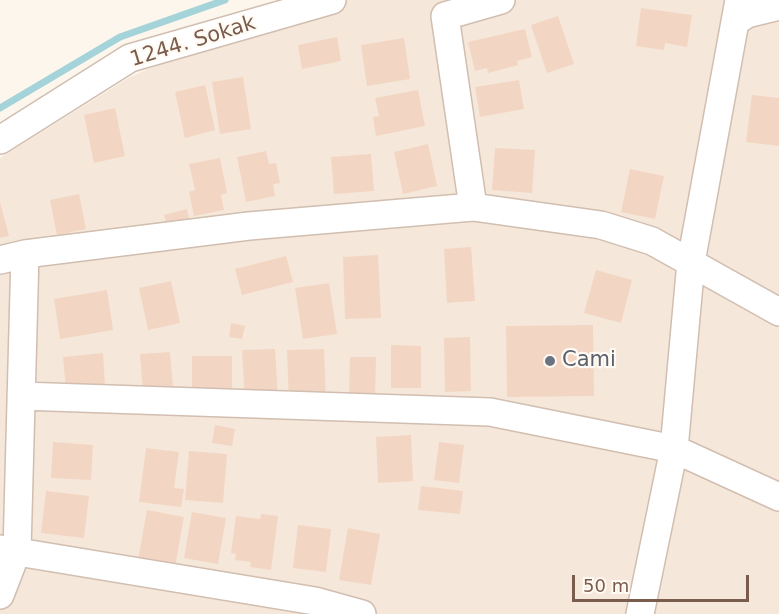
<!DOCTYPE html>
<html>
<head>
<meta charset="utf-8">
<style>
	body { margin:0 }
	#map { position:relative; width:779px; height:614px; overflow:hidden; background:#fdf6ec; font-family:"DejaVu Sans",sans-serif }
	canvas { display:block }
	.scale { position:absolute; left:572px; top:575px; width:177px; height:27px; box-sizing:border-box; border:3px solid #7a5c4d; border-top:0; padding-left:8px; font-size:18px; line-height:21px; white-space:nowrap; color:#7a5c4d; -webkit-text-stroke:4px #fffaf3; paint-order:stroke }
</style>
</head>
<body>
<div id="map">
<canvas width="779" height="614"></canvas>
<div class="scale">50 m</div>
</div>
<script>
const ctx = document.querySelector('canvas').getContext('2d');
ctx.lineJoin = 'round';
function paint(path, color) { ctx.fillStyle = color; ctx.fill(path, 'evenodd'); }
function trace(path, color, width, dash) { ctx.strokeStyle = color; ctx.lineWidth = width; ctx.lineCap = dash ? 'butt' : 'round'; ctx.setLineDash(dash || []); ctx.stroke(path); }
function write(font, color, halo, rows, align = 'center') {
  ctx.font = font + ' "DejaVu Sans",sans-serif'; ctx.lineWidth = 4.5; ctx.setLineDash([]); ctx.textBaseline = 'middle'; ctx.strokeStyle = halo; ctx.fillStyle = color; for (const [text, x, y, turn = 0] of rows) {
    ctx.save(); ctx.translate(x, y); ctx.rotate((+turn || 0) * Math.PI / 180); ctx.textAlign = isNaN(turn) ? turn : align; if (halo) ctx.strokeText(text, 0, 0); ctx.fillText(text, 0, 0); ctx.restore();
  }
}
paint(new Path2D(`
	M306,0H779V614H0V158L130,77Z`), '#f5e8da');
trace(new Path2D(`
	M0,108L120,37L225,0`), '#a5d3da', 7);
paint(new Path2D(`
	M641,8L692,15L687,47L665,43L664,50L636,46Z
	M558,16L574,64L547,73L531,25Z
	M525,29L532,57L517,61L518,65L488,73L487,68L475,71L468,42Z
	M337,37L341,61L302,69L298,45Z
	M404,38L410,79L367,86L361,45Z
	M243,77L251,129L220,134L212,82Z
	M519,80L524,109L480,117L475,87Z
	M205,85L215,130L185,138L175,92Z
	M418,90L425,126L376,136L373,117L379,116L375,98Z
	M752,95L779,98V146L746,142Z
	M115,108L125,156L94,163L84,115Z
	M428,144L437,186L403,194L394,152Z
	M495,148L535,150L532,193L492,190Z
	M266,151L269,164L276,163L280,183L273,184L275,196L246,202L237,157Z
	M371,154L374,191L334,194L331,157Z
	M220,158L227,193L221,195L224,210L194,216L189,192L195,190L189,164Z
	M630,169L664,176L655,219L621,212Z
	M79,194L86,229L57,235L50,200Z
	M0,202L9,236L0,238Z
	M187,209L190,223L168,229L164,215Z
	M471,247L475,301L447,303L444,249Z
	M378,255L381,318L345,319L343,257Z
	M286,256L293,282L242,295L235,269Z
	M596,270L632,280L621,323L584,313Z
	M171,281L180,323L148,330L139,288Z
	M329,283L337,334L303,339L295,288Z
	M107,290L113,330L60,339L54,299Z
	M231,323L245,326L242,339L229,337Z
	M593,325L594,396L507,397L506,326Z
	M470,337L471,391L445,392L444,338Z
	M391,345L421,346V388H391Z
	M275,349L278,399L245,402L242,350Z
	M324,349L326,401L289,402L287,350Z
	M170,352L173,388L143,391L140,354Z
	M103,353L105,387L66,390L63,357Z
	M192,356H232V400H192Z
	M350,357H376L375,399L349,398Z
	M215,425L235,429L232,446L212,443Z
	M411,435L413,481L378,483L376,437Z
	M53,442L93,445L91,480L51,478Z
	M439,442L464,445L459,483L434,480Z
	M146,448L179,452L174,488L184,489L181,507L139,502Z
	M189,451L227,454L223,503L185,500Z
	M421,486L463,491L460,514L418,510Z
	M46,491L89,496L84,538L41,533Z
	M147,510L184,517L175,567L138,560Z
	M192,512L226,518L218,564L184,558Z
	M261,514L278,516L271,570L250,567L251,562L235,560L236,554L231,553L236,516L260,519Z
	M298,525L331,529L326,572L293,568Z
	M348,528L380,534L371,585L339,580Z`), '#f3d5c3');
const street = new Path2D(`
	M736,21L747,14L779,6
	M0,140L130,58L332,0
	M473,207L445,16L501,0
	M0,260L25,254L249,226L473,207L601,225L652,241L779,312
	M21,396L490,412L674,449L779,497
	M0,549L315,601L362,614
	M0,595L17,551L25,254
	M640,614L674,449L691,262L739,0`);
trace(street, '#d1beb0', 30);
trace(street, '#fff', 27);
for (const [x, y, r, color] of [
	[550,361,6,"#6b7280"]
]) { const dot = new Path2D(); dot.arc(x, y, r, 0, 2 * Math.PI); ctx.fillStyle = color; ctx.fill(dot); trace(dot, '#fffaf3', 2); }
write('21px', '#7a5c4d', '#fffaf3', [
	["1244. Sokak",193,42,-17]
]);
write('21px', '#5b616d', '#fffaf3', [
	["Cami",562,361]
], 'left');
</script>
</body>
</html>
